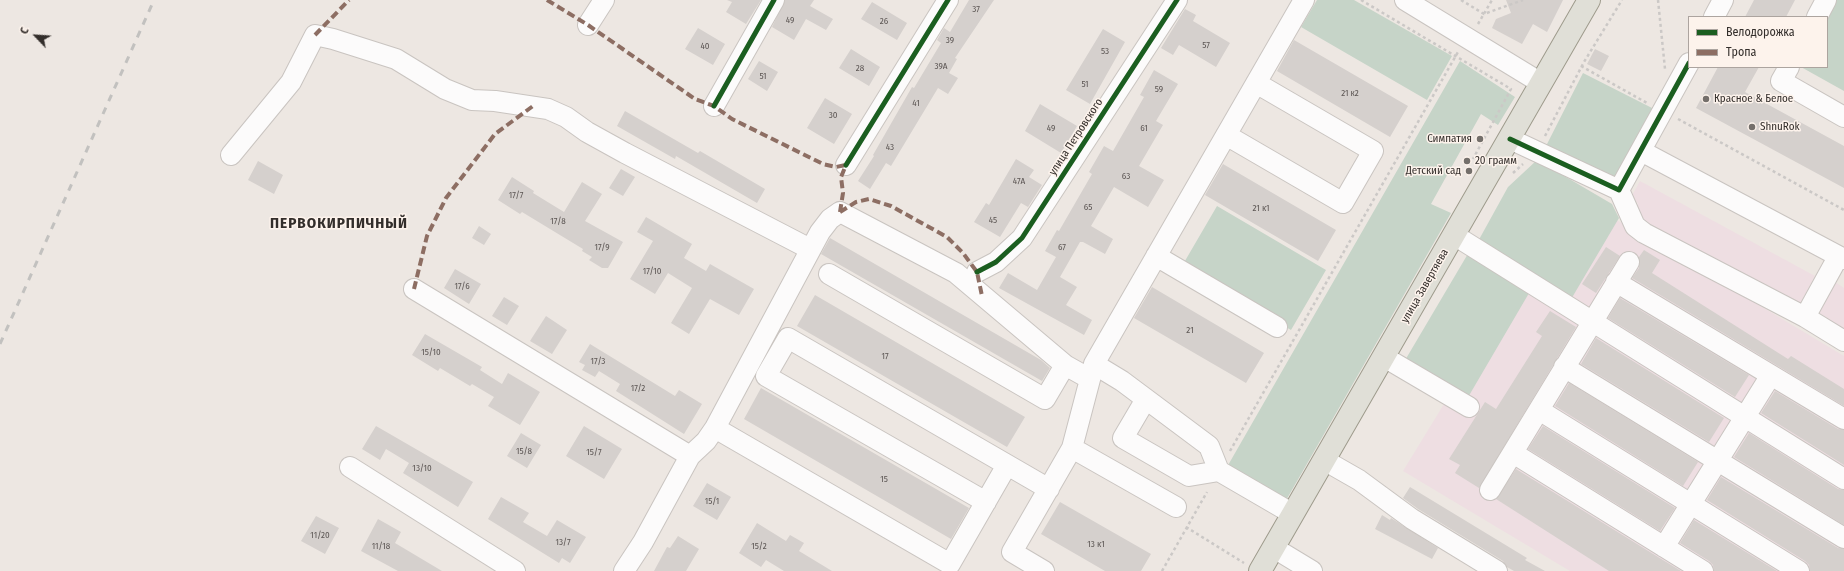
<!DOCTYPE html>
<html>
<head>
<meta charset="utf-8">
<style>
	body { margin:0 }
	#map { position:relative; width:1844px; height:571px; overflow:hidden; background:#ede7e2; font-family:"Fira Sans Condensed",sans-serif }
	canvas { display:block }
	.legend { position:absolute; left:1688px; top:16px; width:140px; height:52px; box-sizing:border-box; background:#fdf3ec; border:1px solid #aca49f; margin:0; padding:5px 7px; list-style:none; font-size:12px; color:#332e2b }
	.legend li { display:flex; align-items:center; gap:8px; height:20px }
	.legend b { width:20px; border:1px solid #aca49f }
	.north { position:absolute; left:16px; top:16px; width:40px; height:40px; -webkit-text-stroke:3px #fdf3ec; paint-order:stroke; rotate:295deg; font-size:11px; font-weight:700; line-height:16px; text-align:center; color:#332e2b }
	.north::after { content:''; display:block; margin:auto; width:14px; height:18px; background:#332e2b; clip-path:polygon(50% 0,100% 100%,50% 72%,0 100%) }
</style>
</head>
<body>
<div id="map">
<canvas width="1844" height="571"></canvas>
<ul class="legend">
<li><b style="height:5px;background:#1b5e20"></b>Велодорожка</li>
<li><b style="height:5px;background:#8d6e63"></b>Тропа</li>
</ul>
<div class="north">С</div>
</div>
<script>
const ctx = document.querySelector('canvas').getContext('2d');
ctx.lineJoin = 'round';
function paint(path, color) { ctx.fillStyle = color; ctx.fill(path, 'evenodd'); }
function trace(path, color, width, dash) { ctx.strokeStyle = color; ctx.lineWidth = width; ctx.lineCap = dash ? 'butt' : 'round'; ctx.setLineDash(dash || []); ctx.stroke(path); }
function write(font, color, halo, rows, align = 'center') {
  ctx.font = font + ' "Fira Sans Condensed",sans-serif'; ctx.lineWidth = 3; ctx.setLineDash([]); ctx.textBaseline = 'middle'; ctx.strokeStyle = halo; ctx.fillStyle = color; for (const [text, x, y, turn = 0] of rows) {
    ctx.save(); ctx.translate(x, y); ctx.rotate((+turn || 0) * Math.PI / 180); ctx.textAlign = isNaN(turn) ? turn : align; if (halo) ctx.strokeText(text, 0, 0); ctx.fillText(text, 0, 0); ctx.restore();
  }
}
paint(new Path2D(`
	M1640,181L1815,276L1799,306L1631,215L1638,203L1630,199Z
	M1575,195L1844,356V571H1570L1403,471L1499,314Z
	M1835,282L1844,288V330L1816,311Z`), '#eedee2');
paint(new Path2D(`
	M1317,0H1354L1452,56L1427,100L1301,27Z
	M1832,0H1844V91L1801,67H1827V17Z
	M1460,61L1515,97L1498,125L1481,114L1431,204L1451,213L1285,502L1227,467Z
	M1583,73L1654,109L1615,186L1544,150Z
	M1537,160L1612,204L1619,218L1570,301L1476,245L1508,187Z
	M1217,206L1326,270L1291,330L1182,266Z
	M1469,252L1532,288L1467,399L1404,362Z`), '#c6d4c8');
paint(new Path2D(`
	M727,0H761L746,24L726,12L732,2Z
	M785,0H814L810,6L833,19L826,30L806,19L794,40L772,27Z
	M969,0H994L955,58L957,59L949,73L958,78L948,94L938,88L891,166L886,163L870,189L858,181L874,156L873,155L912,87L914,88L941,43L937,40L944,28L950,32Z
	M1506,0H1563L1547,32L1533,24L1522,44L1492,28L1496,19L1511,13Z
	M1754,0H1795L1786,17H1745Z
	M872,2L907,23L897,40L861,19Z
	M1185,9L1196,15L1193,21L1230,43L1216,67L1179,45L1173,55L1161,48Z
	M698,28L725,44L713,65L685,49Z
	M1103,29L1125,42L1090,104L1066,90Z
	M1294,40L1408,106L1390,137L1277,71Z
	M851,49L880,67L869,86L839,68Z
	M1595,49L1609,56L1601,71L1587,64Z
	M759,61L778,72L767,91L748,79Z
	M1718,67H1759L1745,92L1844,146V188L1696,108Z
	M1154,70L1178,84L1156,121L1163,125L1139,166L1164,180L1148,207L1114,187L1091,226L1113,239L1105,254L1083,242H1080L1060,277L1077,287L1066,305L1092,320L1084,335L999,288L1008,273L1037,290L1056,257L1045,251L1057,230L1059,231L1092,174L1089,172L1104,146L1113,151L1144,97L1140,95Z
	M825,98L852,114L834,144L807,128Z
	M1040,104L1077,126L1061,153L1025,131Z
	M625,111L698,153L700,151L765,189L757,203L676,156L675,159L617,126Z
	M1016,159L1034,170L1029,177L1042,185L1028,207L1021,203L1000,237L974,222L986,203L989,205Z
	M258,161L283,175L274,194L248,180Z
	M1223,164L1336,230L1318,261L1205,195Z
	M621,169L635,177L623,196L609,188Z
	M512,177L534,191L533,193L564,212L582,182L602,194L585,221L623,242L608,268H602L589,260L592,257L582,251L583,249L522,212L520,214L498,200Z
	M646,217L692,244L684,258L706,271L710,264L754,289L739,315L710,299L689,334L671,323L692,288L668,273L655,294L630,279L653,241L637,232Z
	M479,226L491,234L484,245L472,238Z
	M830,238L1041,360L1050,368L1042,381L821,254Z
	M1606,247L1620,256L1596,293L1582,284Z
	M1644,250L1660,260L1652,273L1788,359L1791,356L1844,389V406L1632,278L1639,268V257Z
	M455,269L481,284L469,304L444,288Z
	M1152,287L1264,353L1246,383L1134,318Z
	M815,295L1025,417L1007,447L797,326Z
	M504,297L519,306L507,325L492,316Z
	M1620,298L1749,375L1735,397L1608,318Z
	M1550,311L1576,327L1479,488L1455,473L1460,465L1449,459L1485,402L1496,409L1542,336L1536,332Z
	M546,316L567,330L552,354L530,341Z
	M425,334L482,367L480,370L502,384L508,373L540,392L520,425L488,406L494,397L472,384L470,386L440,368L438,371L412,355Z
	M1596,338L1724,418L1709,442L1581,364Z
	M590,344L675,396L679,390L702,404L684,434L616,391L620,384L599,371L595,377L582,370L585,365L579,362Z
	M1569,383L1698,462L1683,486L1555,406Z
	M761,388L969,508L951,539L744,419Z
	M1775,391L1838,429L1844,430V465L1761,413Z
	M376,426L473,482L458,507L403,473L409,463L386,449L380,460L362,449Z
	M584,426L622,449L604,479L566,456Z
	M1543,426L1675,508L1660,531L1528,449Z
	M521,433L541,445L527,468L507,456Z
	M1749,433L1838,489L1844,490V525L1734,457Z
	M1516,469L1658,557L1681,571H1609L1496,499Z
	M1721,477L1838,548L1844,549V571H1810L1809,565L1805,561L1707,500Z
	M707,483L731,497L717,520L693,506Z
	M1410,487L1527,558L1525,560L1545,571H1514L1507,567L1503,561L1418,509L1403,498Z
	M501,497L529,513L523,522L547,536L557,520L586,537L570,563L562,558L559,563L488,519Z
	M1060,502L1151,554L1141,571H1105L1041,534Z
	M1382,515L1390,520L1391,518L1438,548L1432,559L1375,529Z
	M316,516L339,528L325,554L301,541Z
	M378,519L401,532L395,543L442,571H398L361,551Z
	M1694,520L1777,571H1714L1713,565L1709,561L1680,543Z
	M757,523L786,541L790,535L804,543L799,551L832,571H784L766,560L761,567L739,553Z
	M678,536L699,549L686,571H654L667,547L670,548Z`), '#d5d0cd');
const minor = new Path2D(`
	M1405,0L1541,83
	M1714,17L1723,0
	M1817,17L1826,0
	M588,25L604,0
	M1789,67L1781,81L1844,117
	M714,106L774,0
	M1226,135L1343,203L1373,151L1256,83
	M1510,139L1619,190L1689,63
	M1641,151L1844,259
	M231,155L291,82L315,35L333,39L396,59L445,89L472,100L495,101L548,109L566,117L587,132L625,153L810,249
	M846,165L948,0
	M1619,190L1635,226L1644,233L1805,317L1844,341
	M1454,235L1844,479
	M1156,256L1277,327
	M977,272L996,262L1022,238L1177,0
	M829,274L1045,399L1065,365
	M1616,282L1844,419
	M414,289L690,456
	M1805,317L1838,257
	M1384,357L1469,407
	M1094,364L1122,381L1209,446L1219,471L1293,514
	M1564,367L1844,538
	M1146,399L1123,438L1189,476L1219,471
	M1539,410L1799,571
	M715,428L950,564L1007,465
	M1072,448L1176,507
	M1513,453L1703,571
	M1324,460L1359,480L1412,519L1497,571
	M350,467L515,571
	M1490,490L1629,262
	M986,502L766,376L788,338L1049,489
	M1664,547L1771,375
	M1274,548L1312,571
	M624,571L643,542L690,456L706,441L715,428L820,232L830,219L840,212L956,273L1065,365L1090,379
	M1044,571L1012,552L1072,448L1094,364L1304,0`);
const major = new Path2D(`
	M1260,571L1589,0`);
trace(minor, '#c9c4c0', 22);
trace(major, '#9e9b8c', 24);
trace(new Path2D(`
	M1361,0L1511,89L1473,159
	M1461,0L1484,14L1523,0
	M1658,0L1665,69
	M1478,24L1492,0
	M1581,66L1647,103
	M1678,119L1844,210
	M1545,136L1584,62L1622,0
	M1513,173L1523,164
	M1230,451L1458,52
	M1186,527L1244,563
	M1162,571L1207,492`), '#cbc8c6', 2.5, [3, 3]);
trace(minor, '#fcfbfb', 20);
trace(major, '#e0dfd7', 22);
trace(new Path2D(`
	M0,344L154,0`), '#c2c1bf', 3, [7, 7]);
trace(new Path2D(`
	M547,0L588,25L695,99L714,106L732,119L823,164L836,167L846,165
	M315,35L349,0
	M840,212L856,202L869,199L891,206L947,237L963,253L977,272L982,296
	M840,212L843,193L841,177L846,165
	M414,289L427,236L446,198L495,134L533,106`), '#8d6e63', 4, [8, 4]);
trace(new Path2D(`
	M714,106L774,0
	M1510,139L1619,190L1689,63
	M846,165L948,0
	M977,272L996,262L1022,238L1177,0`), '#1b5e20', 5);
for (const [x, y, r, color] of [
	[1706,99,4,"#746f6b"],
	[1752,127,4,"#746f6b"],
	[1480,139,4,"#746f6b"],
	[1467,161,4,"#746f6b"],
	[1469,171,4,"#746f6b"]
]) { const dot = new Path2D(); dot.arc(x, y, r, 0, 2 * Math.PI); ctx.fillStyle = color; ctx.fill(dot); trace(dot, '#fdf3ec', 1.5); }
write('9px', '#5c5654', null, [
	["37",976,9],
	["49",790,20],
	["26",884,21],
	["39",950,40],
	["57",1206,45],
	["40",705,46],
	["53",1105,51],
	["39А",941,66],
	["28",860,68],
	["51",763,76],
	["51",1085,84],
	["59",1159,89],
	["21 к2",1350,93],
	["41",916,103],
	["30",833,115],
	["49",1051,128],
	["61",1144,128],
	["43",890,147],
	["63",1126,176],
	["47А",1019,181],
	["17/7",516,195],
	["65",1088,207],
	["21 к1",1261,208],
	["45",993,220],
	["17/8",558,221],
	["17/9",602,247],
	["67",1062,247],
	["17/10",652,271],
	["17/6",462,286],
	["21",1190,330],
	["15/10",431,352],
	["17",885,356],
	["17/3",598,361],
	["17/2",638,388],
	["15/8",524,451],
	["15/7",594,452],
	["13/10",422,468],
	["15",884,479],
	["15/1",712,501],
	["11/20",320,535],
	["13/7",563,542],
	["13 к1",1096,544],
	["11/18",381,546],
	["15/2",759,546]
]);
write('11px', '#332e2b', '#fdf3ec', [
	["Красное & Белое",1714,99],
	["ShnuRok",1760,127],
	["Симпатия",1472,139,"right"],
	["20 грамм",1475,161],
	["Детский сад",1461,171,"right"]
], 'left');
write('11px', '#332e2b', '#fdf3ec', [
	["улица Петровского",1076,137,-57],
	["улица Завертяева",1425,286,-60]
]);
ctx.letterSpacing = '1px';
write('bold 15px', '#332e2b', '#fdf3ec', [
	["ПЕРВОКИРПИЧНЫЙ",339,224]
]);
ctx.letterSpacing = '0px';
</script>
</body>
</html>
